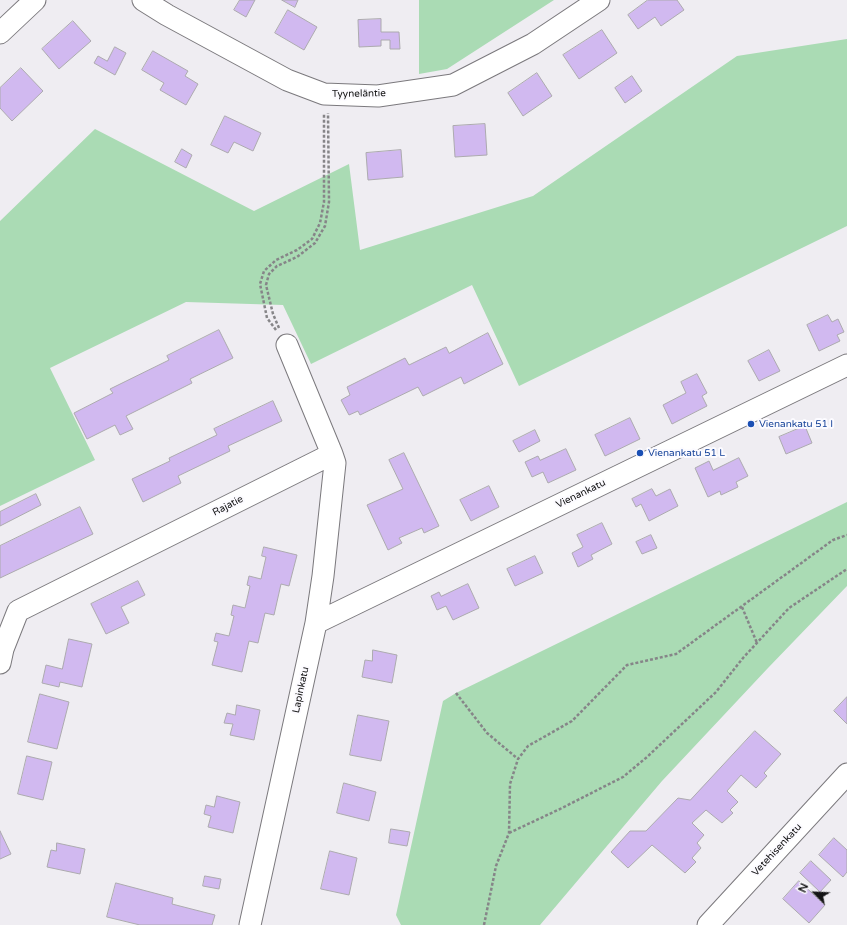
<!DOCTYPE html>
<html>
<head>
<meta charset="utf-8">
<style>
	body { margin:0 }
	#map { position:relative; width:847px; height:925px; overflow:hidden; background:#efedf2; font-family:"Varela Round",sans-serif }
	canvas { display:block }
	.north { position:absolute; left:795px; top:873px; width:40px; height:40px; -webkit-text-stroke:3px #fcfbff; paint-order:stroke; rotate:294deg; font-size:11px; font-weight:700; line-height:16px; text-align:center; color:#141415 }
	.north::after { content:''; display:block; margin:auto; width:14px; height:18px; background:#141415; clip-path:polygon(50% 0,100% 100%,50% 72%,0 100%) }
</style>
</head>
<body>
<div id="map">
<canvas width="847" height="925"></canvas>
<div class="north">N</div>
</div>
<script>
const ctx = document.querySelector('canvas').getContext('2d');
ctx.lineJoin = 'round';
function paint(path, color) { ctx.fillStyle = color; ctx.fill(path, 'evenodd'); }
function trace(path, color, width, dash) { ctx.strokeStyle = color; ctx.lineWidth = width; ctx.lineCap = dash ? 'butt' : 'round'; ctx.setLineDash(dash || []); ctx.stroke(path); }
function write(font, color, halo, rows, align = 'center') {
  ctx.font = font + ' "Varela Round",sans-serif'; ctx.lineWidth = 4; ctx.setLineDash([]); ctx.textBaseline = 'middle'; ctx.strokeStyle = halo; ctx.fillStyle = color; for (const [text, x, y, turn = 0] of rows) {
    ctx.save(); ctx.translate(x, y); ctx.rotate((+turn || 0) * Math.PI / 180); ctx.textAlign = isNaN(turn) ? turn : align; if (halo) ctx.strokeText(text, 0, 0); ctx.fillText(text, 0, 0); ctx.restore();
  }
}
paint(new Path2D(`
	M419,0H554L447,69L419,74Z
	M847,39V226L519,386L472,285L311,364L283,305L186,302L50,368L95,460L0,506V221L95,129L254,211L349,164L360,250L533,196L737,56Z
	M847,502V586L768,668L662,781L540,925H401L396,915L443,701L456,693Z`), '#aadbb4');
const building = new Path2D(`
	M240,0H255L246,17L234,10Z
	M282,0H298L295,7Z
	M648,0H677L684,10L661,26L655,17L638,29L628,15Z
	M288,10L317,27L304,50L275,33Z
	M381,19V32H399L400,49H390V40H381V46L359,47L358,20Z
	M73,21L91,41L59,69L42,49Z
	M602,30L617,53L579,79L563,55Z
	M115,47L126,53L115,75L94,63L98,56L107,61Z
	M153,51L188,71L185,76L198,84L186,105L160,90L164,83L142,70Z
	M21,68L43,91L12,121L0,108V88Z
	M537,73L552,96L523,116L508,93Z
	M632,76L642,91L625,103L615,88Z
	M225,116L261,133L253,151L234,142L228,153L211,145Z
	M485,124L487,155L455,157L453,126Z
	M182,149L192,155L186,168L175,162Z
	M401,150L403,177L368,180L366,153Z
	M828,315L832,322L838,319L844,332L837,335L840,341L819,351L807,325Z
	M219,330L233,358L190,379L192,383L126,416L133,429L120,435L115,425L87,439L74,413L113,393L110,389L169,360L167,356Z
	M488,333L503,364L464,384L461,377L423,396L418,387L360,415L358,411L349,415L341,400L350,395L347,387L405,358L409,365L446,347L449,353Z
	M769,350L780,371L759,381L748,361Z
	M697,374L707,393L702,396L707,406L672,424L663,405L686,393L681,382Z
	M273,401L282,421L228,446L230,451L178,476L181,483L143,502L132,479L170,461L169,458L217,435L214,429Z
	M630,418L640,439L605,456L595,435Z
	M805,426L812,443L786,454L779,437Z
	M535,430L540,441L519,452L513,441Z
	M566,449L576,470L548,483L543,472L532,477L525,462L538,456L540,460Z
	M404,453L439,526L424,533L422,528L399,538L402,543L388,550L367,505L403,489L389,460Z
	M739,458L748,476L736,482L738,487L721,495L720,491L708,497L695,468L709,461L713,470Z
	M489,486L499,507L471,521L460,500Z
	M652,489L656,496L670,489L678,506L649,521L641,504L636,507L632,499Z
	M36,494L41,505L0,526V512Z
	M80,507L93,534L0,578V546Z
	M602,523L612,544L591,555L593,559L578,567L572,553L583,547L577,535Z
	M651,535L657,548L642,554L636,542Z
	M264,547L297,555L289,586L281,584L274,615L265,613L258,643L249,641L242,672L212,665L218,642L214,641L216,633L229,636L234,616L231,615L233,605L245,608L250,586L247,585L249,576L261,579L266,557L262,556Z
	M535,556L543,573L515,586L507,569Z
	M138,581L145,595L121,607L129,623L106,634L91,604Z
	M468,584L479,608L453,620L446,606L437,610L431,596L439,592L441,596Z
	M69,639L92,644L82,687L60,682L59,687L42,683L46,665L62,669Z
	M373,650L397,655L392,683L362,677L365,660L372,661Z
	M40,694L69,702L57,749L28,742Z
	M847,697V724L834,711Z
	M237,705L260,710L254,740L230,735L233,724L224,723L227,713L235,715Z
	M358,715L389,721L381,761L350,755Z
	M755,731L781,754L764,773L767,776L756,788L741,775L727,791L738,802L730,810L733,813L722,823L706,810L692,823L704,835L697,843L701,848L692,858L696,862L685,873L652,845L628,868L611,852L630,831H646L678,798L690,800Z
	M27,756L52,762L43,800L18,794Z
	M344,783L376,792L369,821L337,813Z
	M217,796L240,802L233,833L208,827L211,816L204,814L206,805L214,807Z
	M391,829L410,832L407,846L389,843Z
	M0,831L11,854L0,859Z
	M834,838L847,850V872L843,877L819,855Z
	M57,843L85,849L80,874L47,867L51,850L56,851Z
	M330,851L357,858L349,895L321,889Z
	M811,861L831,880L820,892L800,873Z
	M205,876L221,879L219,889L203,886Z
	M799,881L825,905L809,923L783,899Z
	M116,883L173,898L172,904L215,915L212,925H140L107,917Z`);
paint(building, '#d1b9f0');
trace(building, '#acaaae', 1);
const minor = new Path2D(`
	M143,0L167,15L287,80L324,94L378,96L453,85L533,44L599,0
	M0,33L35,0
	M316,623L847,365
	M0,663L3,649L18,611L332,454L287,345
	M250,925L316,623L323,576L335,463L332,454
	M708,925L847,774`);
trace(minor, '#7b797d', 23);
trace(new Path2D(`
	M279,328L273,314L266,285L269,274L277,266L297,257L315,243L325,226L329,202L328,113
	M276,330L267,318L260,284L264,271L276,260L297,250L312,239L320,223L324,202V113
	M742,607L757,643
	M456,693L487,733L518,759
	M509,833L560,809L623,777L647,757L716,692L743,658L789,608L847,569
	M484,925L496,866L509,833L510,784L518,759L528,746L572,721L627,665L676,654L833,540L847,535`), '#868588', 2.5, [3, 2]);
trace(minor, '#fff', 21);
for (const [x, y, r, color] of [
	[751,424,4,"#1a4fb4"],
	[640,453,4,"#1a4fb4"]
]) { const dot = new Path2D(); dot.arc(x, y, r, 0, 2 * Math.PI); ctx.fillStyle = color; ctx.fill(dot); trace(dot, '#fcfbff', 1.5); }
write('10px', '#141415', '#fcfbff', [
	["Tyyneläntie",359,94,-1],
	["Vienankatu",581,494,-26],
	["Rajatie",228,506,-27],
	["Lapinkatu",301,690,-78],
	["Vetehisenkatu",777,850,-47]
]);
write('10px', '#164399', '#fcfbff', [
	["Vienankatu 51 I",759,424],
	["Vienankatu 51 L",648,453]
], 'left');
</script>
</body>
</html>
